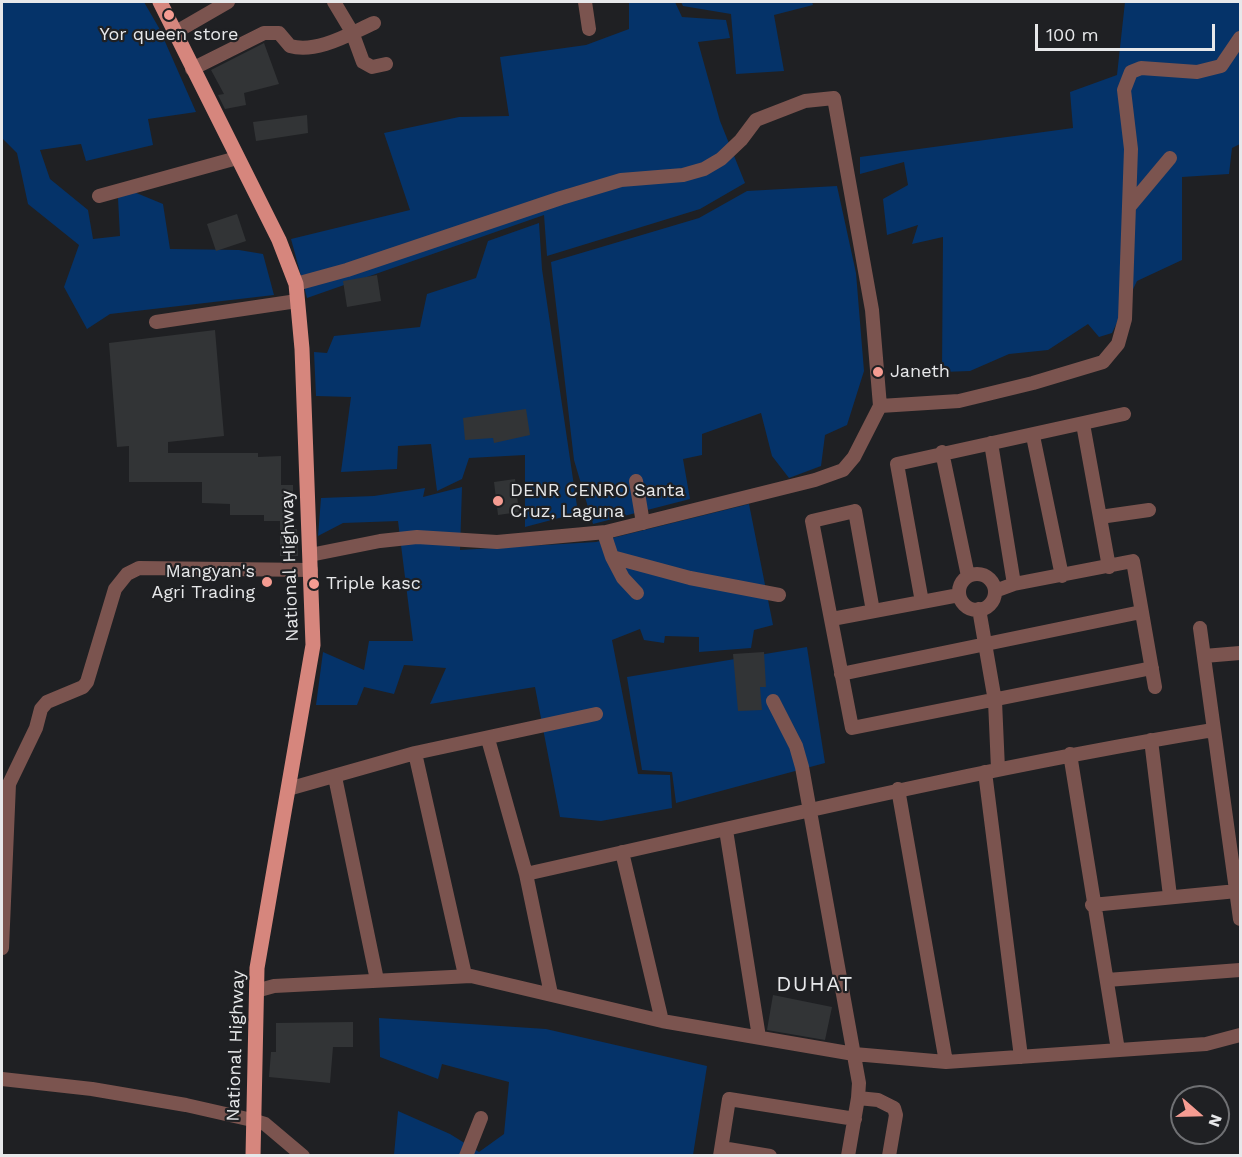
<!DOCTYPE html>
<html>
<head>
<meta charset="utf-8">
<style>
	body { margin:0 }
	#map { position:relative; width:1242px; height:1157px; overflow:hidden; background:#1f2023; font-family:"Work Sans",sans-serif }
	canvas { display:block }
	.frame { position:absolute; inset:0; border:3px solid #e7e8ea; pointer-events:none }
	.north { position:absolute; left:1170px; top:1085px; width:60px; height:60px; box-sizing:border-box; background:#1f2023; border:2px solid #6f7073; border-radius:50%; rotate:110deg; font-size:16px; font-weight:700; line-height:24px; text-align:center; color:#e7e8ea }
	.north::after { content:''; display:block; margin:auto; width:21px; height:27px; background:#f59c92; clip-path:polygon(50% 0,100% 100%,50% 72%,0 100%) }
	.scale { position:absolute; left:1035px; top:24px; width:180px; height:27px; box-sizing:border-box; border:3px solid #e7e8ea; border-top:0; padding-left:8px; font-size:18px; line-height:21px; white-space:nowrap; color:#e7e8ea; -webkit-text-stroke:4px #1f2023; paint-order:stroke }
</style>
</head>
<body>
<div id="map">
<canvas width="1242" height="1157"></canvas>
<div class="frame"></div>
<div class="north">N</div>
<div class="scale">100 m</div>
</div>
<script>
const ctx = document.querySelector('canvas').getContext('2d');
ctx.lineJoin = 'round';
function paint(path, color) { ctx.fillStyle = color; ctx.fill(path, 'evenodd'); }
function trace(path, color, width, dash) { ctx.strokeStyle = color; ctx.lineWidth = width; ctx.lineCap = dash ? 'butt' : 'round'; ctx.setLineDash(dash || []); ctx.stroke(path); }
function write(font, color, halo, rows, align = 'center') {
  ctx.font = font + ' "Work Sans",sans-serif'; ctx.lineWidth = 4.5; ctx.setLineDash([]); ctx.textBaseline = 'middle'; ctx.strokeStyle = halo; ctx.fillStyle = color; for (const [text, x, y, turn = 0] of rows) {
    ctx.save(); ctx.translate(x, y); ctx.rotate((+turn || 0) * Math.PI / 180); ctx.textAlign = isNaN(turn) ? turn : align; if (halo) ctx.strokeText(text, 0, 0); ctx.fillText(text, 0, 0); ctx.restore();
  }
}
paint(new Path2D(`
	M2,2H144L159,28L196,112L148,119L153,145L86,161L81,144L40,150L50,179L88,210L93,239L120,236L118,198L134,192L163,204L170,249L239,250L263,254L274,295L110,314L87,329L64,287L79,245L28,204L17,153L2,138Z
	M629,2H675L682,17L726,20L730,38L698,42L720,121L745,183L700,209L547,256L544,215L307,298L291,239L410,210L384,133L459,117L509,116L500,57L586,45L629,29Z
	M681,2H812L813,5L774,15L784,71L736,74L731,14L683,6Z
	M1125,2H1240V144L1232,148L1229,174L1182,177V260L1137,281L1112,333L1099,337L1088,324L1048,350L1009,354L970,371L942,372L943,237L912,244L918,225L887,235L883,199L908,185L904,162L860,174V157L1073,128L1070,92L1117,75Z
	M837,186L856,273L864,371L847,425L825,435L821,466L789,478L772,456L761,413L702,434V455L683,459L690,499L593,524L574,460L551,262L699,218L747,191Z
	M539,223L542,269L578,513L525,527V455L469,458L462,479L437,491L431,444L398,446L397,469L341,472L351,397L316,396L314,352L327,353L334,336L420,327L427,294L476,278L488,241Z
	M462,487L460,550L596,542L749,504L773,625L754,630L751,648L699,652V637L665,636L664,643L644,640L640,629L612,640L638,774L670,775L672,808L601,821L560,817L535,687L430,704L446,668L404,665L394,694L364,687L357,705H316L323,652L364,670L369,641H413L398,521L343,523L318,536L321,498L374,496L425,488L423,497Z
	M807,647L825,763L676,803L672,772L642,770L627,677Z
	M379,1018L546,1029L707,1066L693,1155H394L398,1111L450,1134L479,1152L504,1134L509,1082L442,1064L438,1079L380,1057Z`), '#053369');
paint(new Path2D(`
	M264,43L279,84L244,93L246,105L225,109L218,95L224,94L211,70Z
	M307,115L308,133L256,141L253,122Z
	M237,214L246,241L216,251L207,224Z
	M377,275L381,301L347,307L343,281Z
	M215,330L224,436L168,442V453H258V457L281,456V485H293V529H297L298,556H280V521H264V515H230V504L202,503V482H129V446L117,447L109,343Z
	M526,409L530,435L494,443L493,438L465,440L463,418Z
	M515,479L519,512L498,515L494,482Z
	M764,652L766,687H760L762,710L738,711L733,654Z
	M773,995L832,1007L825,1040L767,1030Z
	M353,1022V1047H333L330,1083L269,1077L271,1052H276V1023Z`), '#323436');
trace(new Path2D(`
	M334,2L352,32L363,62L372,67L386,64
	M585,2L589,29
	M176,32L228,2
	M192,69L264,33H279L290,46C317,54 351,33 374,23
	M99,196L237,158
	M1129,207L1170,158
	M296,284L347,270L561,198L621,180L683,175L704,169L721,159L741,140L756,120L805,101L834,98L872,310L880,406L854,457L843,470L815,480L606,532L497,542L417,537L380,541L310,555
	M156,322L297,301
	M880,406L959,401L1033,383L1103,362L1118,344L1125,319L1131,149L1124,90L1131,72L1141,68L1197,72L1221,66L1240,38
	M1083,424L1109,567
	M1033,436L1062,576
	M991,443L1014,584
	M942,452L968,576
	M636,481L643,523
	M1100,517L1149,510
	M604,533L612,557L690,578L779,595
	M612,557L623,578L637,593
	M959 592a18 18 0 1 1 36 0a18 18 0 1 1-36 0Z
	M995,591L1014,584L1133,561L1155,687
	M922,602L897,464L1124,414
	M979,609L995,701L998,769
	M873,611L855,511L812,521L852,728L1152,668
	M832,619L959,595
	M1200,628L1240,919
	M1204,656L1240,653
	M841,674L1141,612
	M773,701L796,746L802,767L859,1083L858,1098L878,1100L894,1108L896,1115L889,1156
	M488,739L526,874L551,994
	M1151,740L1170,896
	M415,753L465,975
	M1070,754L1118,1050
	M985,772L1021,1057
	M335,777L377,980
	M288,789L415,753L596,714
	M898,789L946,1062
	M726,830L759,1037
	M622,852L662,1021
	M526,874C754,823 982,768 1213,730
	M1092,905L1237,891
	M2,948L9,784L36,728L41,709L47,702L83,687L87,682L115,589L127,574L139,568L311,570
	M1107,980L1240,970
	M256,991L274,986L471,976L662,1021L854,1054L946,1062L1206,1044L1240,1035
	M2,1079L92,1089L186,1105L252,1120L265,1124L303,1156
	M722,1148L770,1156
	M466,1156L481,1118
	M720,1156L729,1099L855,1119
	M848,1156L858,1098`), '#7b544f', 14);
trace(new Path2D(`
	M160,2L279,240L296,284L302,349L313,645L257,968L253,1156`), '#d6867d', 15);
for (const [x, y, r, color] of [
	[169,15,6,"#f59c92"],
	[878,372,6,"#f59c92"],
	[498,501,6,"#f59c92"],
	[267,582,6,"#f59c92"],
	[314,584,6,"#f59c92"]
]) { const dot = new Path2D(); dot.arc(x, y, r, 0, 2 * Math.PI); ctx.fillStyle = color; ctx.fill(dot); trace(dot, '#1f2023', 2); }
write('18px', '#e7e8ea', '#1f2023', [
	["Yor queen store",169,35,"center"],
	["Janeth",890,372],
	["DENR CENRO Santa",510,491],
	["Cruz, Laguna",510,512],
	["Mangyan's",255,572,"right"],
	["Agri Trading",255,593,"right"],
	["Triple kasc",326,584]
], 'left');
write('18px', '#e7e8ea', '#1f2023', [
	["National Highway",290,566,-92],
	["National Highway",236,1046,-88]
]);
ctx.letterSpacing = '1.5px';
write('21px', '#e7e8ea', '#1f2023', [
	["DUHAT",815,985]
]);
ctx.letterSpacing = '0px';
</script>
</body>
</html>
